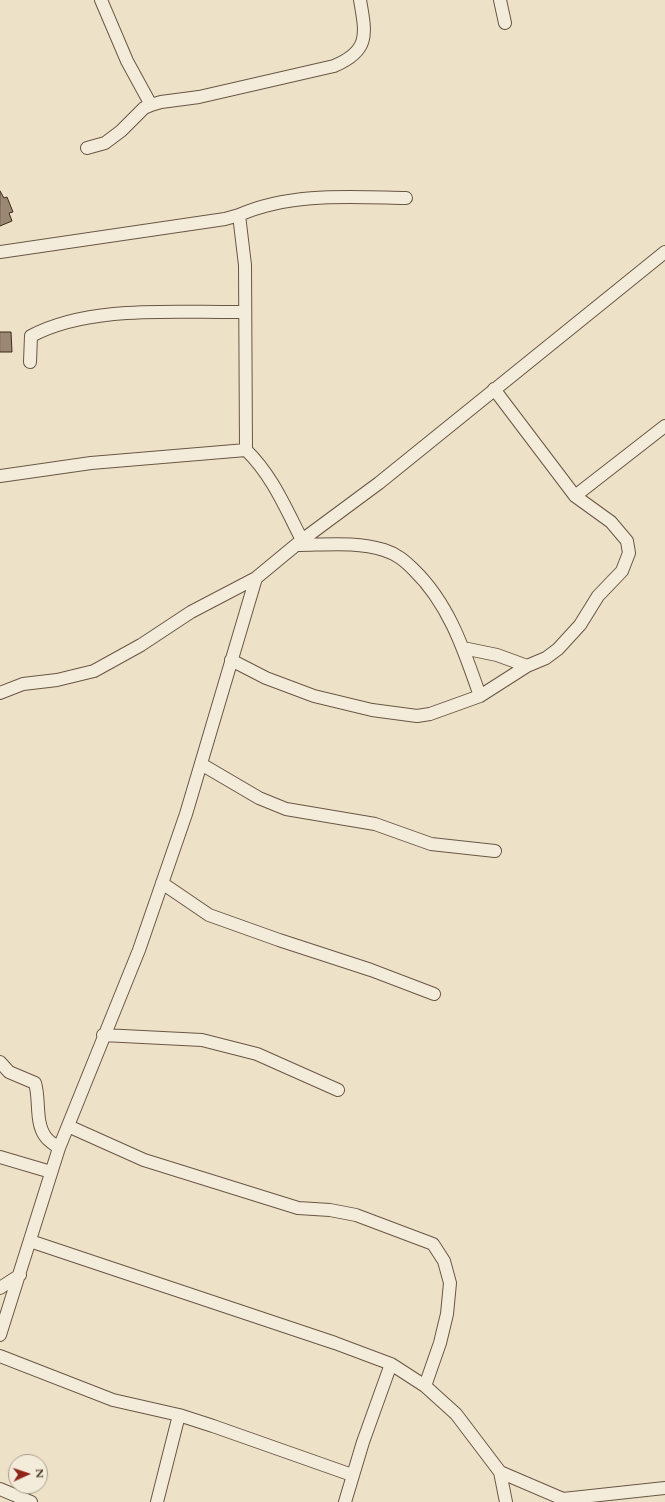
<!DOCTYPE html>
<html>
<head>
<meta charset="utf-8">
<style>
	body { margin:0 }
	#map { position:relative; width:665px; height:1502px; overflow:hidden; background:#ede1c8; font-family:Cardo,serif }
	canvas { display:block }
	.north { position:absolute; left:8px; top:1454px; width:40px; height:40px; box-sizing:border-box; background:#f3ecdb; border:1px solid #ab9e8d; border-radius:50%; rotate:87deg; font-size:11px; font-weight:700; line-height:16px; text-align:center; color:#402818 }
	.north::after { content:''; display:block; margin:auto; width:14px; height:18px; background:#8f2418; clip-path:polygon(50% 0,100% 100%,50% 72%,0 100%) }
</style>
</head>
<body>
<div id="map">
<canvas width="665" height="1502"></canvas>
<div class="north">N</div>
</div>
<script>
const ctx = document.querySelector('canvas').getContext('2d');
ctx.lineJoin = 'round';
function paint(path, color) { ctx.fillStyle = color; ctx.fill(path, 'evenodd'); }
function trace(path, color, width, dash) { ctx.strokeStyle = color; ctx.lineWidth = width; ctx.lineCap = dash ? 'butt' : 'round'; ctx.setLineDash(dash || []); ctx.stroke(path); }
const building = new Path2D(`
	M0,191L4,198L7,197L13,212L9,213L12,221L0,226Z
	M0,332H11L12,352H0Z`);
paint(building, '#9a8874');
trace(building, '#402818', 1);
const street = new Path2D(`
	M101,0L127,61L151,105
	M500,0L505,23
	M87,148L105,143L121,131L144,108L151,105L161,102L199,97L334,66C370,51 366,34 360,0
	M239,215C291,192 351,197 406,198
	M0,252L225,219L239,215L245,265L246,450
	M30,362L31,336C91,304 178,313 244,312
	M0,476L91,463L246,450C272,475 286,509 302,540
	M575,496L665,426
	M296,545C325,545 356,541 384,550C397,554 405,561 414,570C449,604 464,650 480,696
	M463,648L497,655L527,666
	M231,660L266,678L314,696L372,710L417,716L430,714L480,696L527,666L546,658L558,649L580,625L598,596L622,571L629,553L627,541L611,522L575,496L494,389
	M0,693L23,684L57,680L94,671L141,645L191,612L256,578L302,540L379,483L665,252
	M201,764L259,798L286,809L375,824L431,844L495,851
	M162,883L209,915L279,940L371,970L434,994
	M103,1035L202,1040L257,1054L338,1090
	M0,1062L9,1072L35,1083C40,1099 35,1122 45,1136C48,1141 55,1145 59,1148
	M68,1126L144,1160L298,1208L330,1210L356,1215L433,1244L444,1261L450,1283L447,1314L440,1343L425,1386
	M0,1157L51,1172
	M30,1241L335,1343L391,1364L425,1386L456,1414L500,1472L506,1502
	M0,1288L20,1275
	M0,1335L59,1148L139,950L186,814L256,578
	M0,1356L113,1400L179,1415L213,1426L352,1475
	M500,1472L563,1499L665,1488
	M0,1489L31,1502
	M157,1502L179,1415
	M345,1502L363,1442L391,1364`);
trace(street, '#6b5644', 14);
trace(street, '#f3ecdb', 12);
</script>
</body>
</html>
